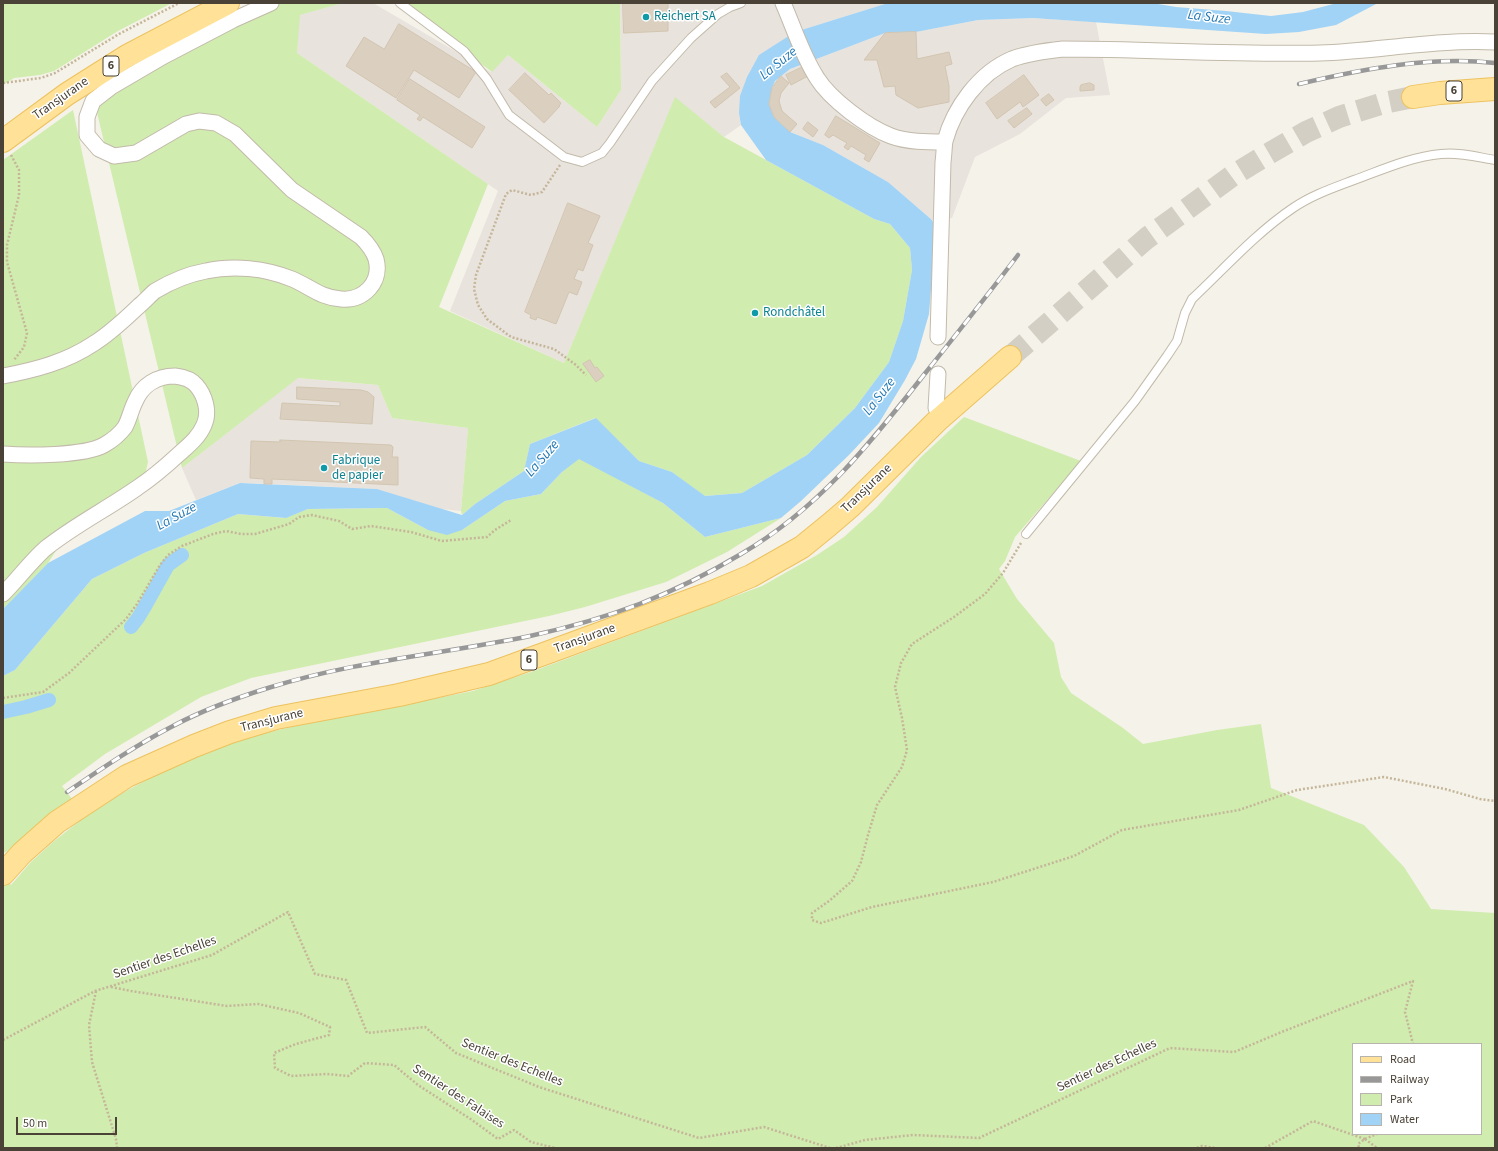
<!DOCTYPE html>
<html>
<head>
<meta charset="utf-8">
<style>
	body { margin:0 }
	#map { position:relative; width:1498px; height:1151px; overflow:hidden; background:#f5f2e9; font-family:"Source Sans 3",sans-serif }
	canvas { display:block }
	.frame { position:absolute; inset:0; border:4px solid #4a4236; pointer-events:none }
	.legend { position:absolute; left:1352px; top:1043px; width:130px; height:92px; box-sizing:border-box; background:#fff; border:1px solid #b7b3af; margin:0; padding:5px 7px; list-style:none; font-size:12px; color:#4a4236 }
	.legend li { display:flex; align-items:center; gap:8px; height:20px }
	.legend b { width:20px; border:1px solid #b7b3af }
	.scale { position:absolute; left:16px; top:1117px; width:101px; height:18px; box-sizing:border-box; border:2px solid #4a4236; border-top:0; padding-left:5px; font-size:12px; line-height:14px; white-space:nowrap; color:#4a4236; -webkit-text-stroke:3px #fff; paint-order:stroke }
</style>
</head>
<body>
<div id="map">
<canvas width="1498" height="1151"></canvas>
<div class="frame"></div>
<ul class="legend">
<li><b style="height:5px;background:#ffe298"></b>Road</li>
<li><b style="height:5px;background:#989898"></b>Railway</li>
<li><b style="height:11px;background:#d0ecaf"></b>Park</li>
<li><b style="height:11px;background:#a1d3f6"></b>Water</li>
</ul>
<div class="scale">50 m</div>
</div>
<script>
const ctx = document.querySelector('canvas').getContext('2d');
ctx.lineJoin = 'round';
function paint(path, color) { ctx.fillStyle = color; ctx.fill(path, 'evenodd'); }
function trace(path, color, width, dash) { ctx.strokeStyle = color; ctx.lineWidth = width; ctx.lineCap = dash ? 'butt' : 'round'; ctx.setLineDash(dash || []); ctx.stroke(path); }
function write(font, color, halo, rows, align = 'center') {
  ctx.font = font + ' "Source Sans 3",sans-serif'; ctx.lineWidth = 3; ctx.setLineDash([]); ctx.textBaseline = 'middle'; ctx.strokeStyle = halo; ctx.fillStyle = color; for (const [text, x, y, turn = 0] of rows) {
    ctx.save(); ctx.translate(x, y); ctx.rotate((+turn || 0) * Math.PI / 180); ctx.textAlign = isNaN(turn) ? turn : align; if (halo) ctx.strokeText(text, 0, 0); ctx.fillText(text, 0, 0); ctx.restore();
  }
}
paint(new Path2D(`
	M343,3H373L491,72L508,55L597,127L621,90L620,3H888L795,32L739,113L741,125L724,137L675,98L564,363L450,311L498,191L297,53L299,15Z
	M1033,18L1096,22L1110,95L1066,98L1020,134L975,157L952,218L932,220L888,182L823,145L790,132L774,117L769,104L772,88L775,81L790,69L885,33L916,32L978,20Z
	M297,378L378,385L392,418L468,428L461,511L441,509L377,489L272,484L240,483L196,500L182,468Z`), '#e8e3dd');
paint(new Path2D(`
	M3,3H172L118,31L54,71L40,75L14,78L3,85Z
	M264,3H343L300,15L297,53L488,184L439,307L564,363L675,97L724,137L874,219L890,224L910,248L912,270L903,321L889,362L855,408L807,455L742,493L704,496L672,472L639,461L595,418L530,444L524,471L475,504L462,515L461,511L468,428L392,418L378,385L298,378L182,468L94,100Z
	M400,3H620L621,90L597,127L508,55L492,72Z
	M73,110L148,462L143,485L63,540L48,563L3,609V160Z
	M964,417L1081,461L1015,537L1005,561L999,569L1017,599L1054,643L1061,677L1071,693L1123,728L1143,744L1217,730L1261,724L1271,788L1364,825L1404,867L1431,909L1495,913V1148H3V876L11,885L31,862L53,842L82,819L104,803L176,764L214,749L253,736L291,727L473,691L531,672L762,586L817,555L844,537L877,507L921,457ZM1353,1044H1481V1134H1353Z
	M579,458L663,503L705,537L781,518L727,552L666,582L585,607L549,616L251,678L201,697L105,754L62,786L72,799L6,852L3,853V676L15,670L92,579L144,553L238,514L285,518L308,509L387,508L428,530H462L505,501L541,494L562,472Z`), '#d0ecaf');
paint(new Path2D(`
	M888,3H1152L1176,7L1226,11L1271,16L1303,12L1337,3H1378L1336,25L1299,32L1266,34L1033,18L978,20L916,32L885,33L790,69L775,81L772,88L769,104L774,117L790,132L823,145L888,182L932,220L936,228L929,314L916,359L905,380L879,423L849,455L801,501L781,518L705,537L663,503L579,459L562,472L541,494L505,501L462,530L447,535L428,530L387,508L308,509L286,518L238,514L144,553L92,579L15,670L3,676V609L48,563L145,511H169L240,483L377,489L462,515L475,504L524,471L530,444L596,418L639,461L672,472L705,496L742,493L807,455L855,408L889,362L903,321L912,270L910,248L890,224L874,219L766,160L741,125L739,113L740,96L747,77L759,55L795,32Z`), '#a1d3f6');
trace(new Path2D(`
	M131,627L138,618L144,608L168,565L182,555
	M3,712L26,707L49,700`), '#a1d3f6', 14);
const building = new Path2D(`
	M623,3H668V31L624,33Z
	M399,24L476,72L459,98L414,70L396,98L346,66L364,37L384,49Z
	M916,32L917,59L949,52L952,64L945,66L949,86V102L918,108L896,95L895,86L884,87L877,60H864L885,33Z
	M803,67L808,76L791,85L786,75Z
	M525,73L549,95L551,93L561,103L559,106H560L544,123L509,90Z
	M727,73L740,88L715,108L710,102L730,87L721,77Z
	M1024,75L1039,95L1023,107L1020,102L997,119L986,103Z
	M781,76L789,83L781,93L779,101L782,111L797,124L790,132L774,117L769,104L772,88Z
	M410,79L485,127L472,148L423,117L420,121L417,119L420,115L397,100Z
	M1090,83L1094,85V90L1080,91V87L1081,85Z
	M1049,94L1054,100L1046,106L1041,100Z
	M1027,108L1032,114L1014,128L1008,121Z
	M836,116L880,143L869,162L864,159L866,155L851,146L848,150L844,147L847,143L833,135L829,138L825,135Z
	M808,122L818,130L813,137L803,129Z
	M568,203L600,216L588,243L593,245L583,271L578,269L574,279L582,282L577,295L569,292L556,324L537,317L536,320L530,318L531,315L525,312Z
	M590,360L595,368L597,367L604,376L596,382L583,364Z
	M297,387L361,390L368,392L374,397L372,424L280,419L282,403L340,406V402L297,399Z
	M280,440L391,445L393,447L392,457H398V485L272,479V484H264V479L250,478L251,441L280,442Z`);
paint(building, '#dbd0c0');
trace(building, '#d3c5b0', 1);
trace(new Path2D(`
	M1010,357L1147,238L1232,176L1268,154L1306,132L1339,117L1384,103L1413,97`), '#d3cfc5', 22, [22, 11]);
const service = new Path2D(`
	M400,3L464,51L487,79L509,115L564,157L582,162L602,153L610,143L652,81L691,38L718,14L730,7L741,3
	M1026,534L1135,401L1167,356L1177,341L1185,313L1192,299C1225,268 1256,233 1293,208C1312,195 1333,188 1354,180C1382,170 1410,157 1441,154C1459,152 1477,157 1495,160`);
const minor = new Path2D(`
	M783,3C794,28 802,55 817,78C830,99 867,127 891,136C907,142 927,142 945,142
	M938,337L943,162C944,155 944,147 945,141C954,108 979,73 1012,59C1028,53 1045,51 1063,49C1148,49 1234,55 1320,53C1378,51 1436,39 1495,42
	M3,376C35,370 66,362 93,344C111,333 125,319 140,305C145,301 150,295 155,291C170,282 189,274 206,271C233,265 265,268 292,279C309,286 321,298 341,299C364,301 382,282 376,259C373,250 367,243 361,237L292,190L235,134L216,123L199,121L186,124L136,153L114,156L99,149L87,135V117L93,101L111,87L164,56L233,20L271,3
	M936,408L938,374
	M3,454C27,456 84,456 104,445C113,440 119,435 125,427C129,420 131,410 135,402C142,385 157,376 175,376C183,377 191,379 196,385C205,395 210,412 204,425C199,437 189,445 179,454C166,466 152,478 137,488C107,509 75,525 46,548C32,560 17,580 3,594`);
const primary = new Path2D(`
	M1413,97L1440,93L1495,89
	M3,141L67,94L127,56L228,3
	M3,874L22,853L57,822L127,776L194,746L230,732L276,718L399,695L489,674L710,593L751,576L802,547L829,525L850,507L938,420L1010,357`);
trace(service, '#c2baaa', 10);
trace(minor, '#c2baaa', 17);
trace(primary, '#edc25f', 24);
trace(new Path2D(`
	M3,83L41,78L55,73L119,34L179,3
	M11,155L19,170V195L7,245V262L27,333L24,347L14,360
	M560,165L542,192L531,195L512,190L506,194L476,275L474,289L478,305L487,319L511,337L554,349L576,365L586,375
	M1021,543L1003,573L985,594L954,617L912,644L901,663L895,687L902,718L907,750L902,767L877,805L868,835L861,862L852,881L829,901L812,913V920L821,923L872,907L993,882L1074,856L1122,830L1239,810L1297,790L1384,777L1445,789L1480,799L1495,801
	M3,698L43,692L69,673L126,619L137,604L160,565L168,555L182,546L213,534L226,531L241,534H255L289,524L299,517L312,515L339,521L352,529L371,526L411,532L442,541L487,537L495,530L511,520
	M111,987L131,991L227,1006L258,1004L299,1013L330,1027L329,1035L296,1044L274,1053L275,1068L291,1076L327,1074L348,1076L365,1063L394,1065L418,1085L472,1120L498,1139L514,1130L531,1142L555,1148
	M96,991L89,1025L92,1062L116,1139L117,1148
	M3,1040L95,991L212,955L288,912L315,974L346,980L367,1033L425,1027L456,1053L539,1087L699,1138L764,1127L830,1148
	M1365,1139L1377,1148
	M1365,1139L1377,1134
	M836,1148L865,1140L913,1135L979,1138L1170,1048L1234,1052L1284,1031L1413,981L1405,1012L1413,1044
	M1197,1148L1202,1146L1217,1148
	M1265,1148L1313,1121L1365,1139L1358,1144L1359,1148`), '#c5b69a', 2.5, [2, 2]);
trace(service, '#fff', 8);
trace(minor, '#fff', 15);
trace(primary, '#ffe298', 22);
const rail = new Path2D(`
	M1299,84C1363,69 1429,56 1495,63
	M67,792C101,769 136,745 173,726C203,710 236,698 268,688C353,661 443,654 530,636C608,619 673,595 741,554C818,509 869,445 923,376C955,336 987,296 1018,255`);
trace(rail, '#989898', 4.5);
trace(rail, '#fff', 3, [9]);
for (const [x, y, r, color] of [
	[646,17,4,"#0f9aa8"],
	[755,313,4,"#0f9aa8"],
	[324,468,4,"#0f9aa8"]
]) { const dot = new Path2D(); dot.arc(x, y, r, 0, 2 * Math.PI); ctx.fillStyle = color; ctx.fill(dot); trace(dot, '#fff', 1.5); }
for (const [x, y, w] of [
	[111,66,16],
	[1454,91,16],
	[529,660,16]
]) { const box = new Path2D(); box.roundRect(x - w / 2, y - 10, w, 20, 3); ctx.fillStyle = '#fff'; ctx.fill(box); trace(box, '#4a4236', 1); }
write('bold 12px', '#4a4236', null, [
	["6",111,66],
	["6",1454,91],
	["6",529,660]
]);
write('13px', '#0d838f', '#fff', [
	["Reichert SA",654,17],
	["Rondchâtel",763,313],
	["Fabrique",332,461],
	["de papier",332,476]
], 'left');
write('13px', '#4a4236', '#fff', [
	["Transjurane",61,99,-35],
	["Transjurane",867,489,-44],
	["Transjurane",585,639,-20],
	["Transjurane",272,721,-14],
	["Sentier des Echelles",165,958,-19],
	["Sentier des Echelles",512,1063,22],
	["Sentier des Echelles",1107,1066,-25],
	["Sentier des Falaises",458,1097,33]
]);
write('italic 14px', '#2579b5', '#fff', [
	["La Suze",1209,18,7],
	["La Suze",779,64,-39],
	["La Suze",880,397,-52],
	["La Suze",543,459,-49],
	["La Suze",177,517,-29]
]);
</script>
</body>
</html>
